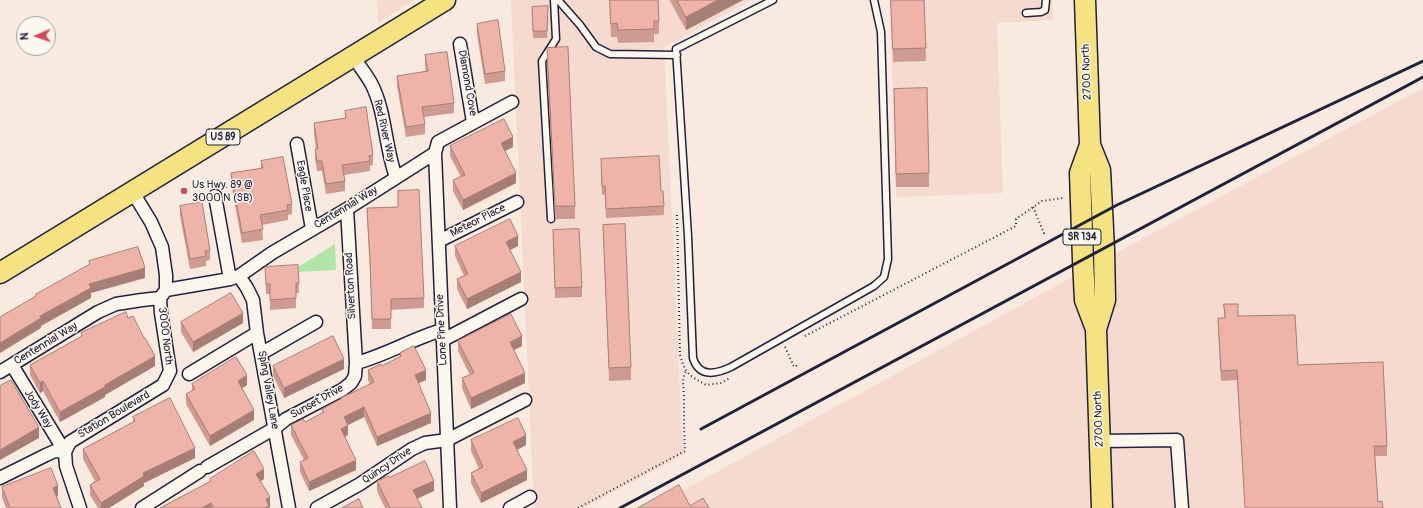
<!DOCTYPE html>
<html>
<head>
<meta charset="utf-8">
<style>
	body { margin:0 }
	#map { position:relative; width:1423px; height:508px; overflow:hidden; background:#f8eadf; font-family:Pangolin,sans-serif }
	canvas { display:block }
	.north { position:absolute; left:16px; top:16px; width:40px; height:40px; box-sizing:border-box; background:#fbf7ec; border:1px solid #a4a2a5; border-radius:50%; rotate:268deg; font-size:11px; font-weight:700; line-height:16px; text-align:center; color:#22223b }
	.north::after { content:''; display:block; margin:auto; width:14px; height:18px; background:#d1495b; clip-path:polygon(50% 0,100% 100%,50% 72%,0 100%) }
</style>
</head>
<body>
<div id="map">
<canvas width="1423" height="508"></canvas>
<div class="north">N</div>
</div>
<script>
const ctx = document.querySelector('canvas').getContext('2d');
ctx.lineJoin = 'round';
function paint(path, color) { ctx.fillStyle = color; ctx.fill(path, 'evenodd'); }
function trace(path, color, width, dash) { ctx.strokeStyle = color; ctx.lineWidth = width; ctx.lineCap = dash ? 'butt' : 'round'; ctx.setLineDash(dash || []); ctx.stroke(path); }
function write(font, color, halo, rows, align = 'center') {
  ctx.font = font + ' Pangolin,sans-serif'; ctx.lineWidth = 3; ctx.setLineDash([]); ctx.textBaseline = 'middle'; ctx.strokeStyle = halo; ctx.fillStyle = color; for (const [text, x, y, turn = 0] of rows) {
    ctx.save(); ctx.translate(x, y); ctx.rotate((+turn || 0) * Math.PI / 180); ctx.textAlign = isNaN(turn) ? turn : align; if (halo) ctx.strokeText(text, 0, 0); ctx.fillText(text, 0, 0); ctx.restore();
  }
}
paint(new Path2D(`
	M377,0H414L378,23Z
	M511,0H752L664,47L683,455L584,508H534Z
	M890,0H1052L1053,20L997,23L1003,193L896,197Z
	M1423,88V508H651L1118,252Z`), '#f5dacf');
paint(new Path2D(`
	M335,244L336,270L298,272V267Z`), '#afe6a8');
const service = new Path2D(`
	M558,0L580,25L596,47L610,54L677,55
	M773,0L676,49L688,236L693,358C699,378 716,374 731,367L874,286L884,277L888,259L881,32L874,0
	M1026,13L1041,12L1045,10L1046,0
	M551,219L542,61L556,39L554,0`);
const minor = new Path2D(`
	M460,44L473,122
	M353,56C359,66 367,75 372,85C386,113 385,148 396,177
	M297,144L312,229
	M435,153L450,508
	M215,196L230,279
	M347,209L356,363
	M439,241L517,202
	M239,276L247,288L253,300L257,333L289,508
	M166,290L230,279L239,276L272,253L347,209L435,153L438,142L512,102
	M443,340L521,299
	M262,353L316,322
	M12,365L65,452
	M0,372L98,312L116,304L142,300L160,298
	M189,374L257,333
	M1100,441L1177,440L1182,508
	M207,467L275,428L286,419L342,390L351,383L355,376L356,363C386,355 412,339 442,330
	M0,478L46,455L55,451L65,452
	M80,508L66,466L65,452L70,442L163,385L170,371L161,313L160,298L166,290V275L162,247L151,222L132,191
	M142,508L200,471
	M317,508L360,484L412,449L425,443L447,440L525,400
	M510,508L530,497`);
const primary = new Path2D(`
	M1085,0L1090,145L1100,170L1104,249L1105,300L1096,329L1102,508
	M1090,145L1080,173L1083,260L1085,300L1096,329
	M0,273L445,0`);
trace(service, '#22223b', 9);
trace(minor, '#22223b', 15);
trace(primary, '#22223b', 23);
trace(new Path2D(`
	M1033,207L1044,233L1042,234
	M677,215L680,355C686,375 689,375 706,385L721,383L730,378
	M805,336L1016,226V219L1042,201L1063,198
	M785,347L794,367L798,365
	M578,508L685,451C684,433 684,416 684,398C684,388 681,380 686,371`), '#22223b', 2, [1, 3]);
trace(service, '#fbf7ec', 6);
trace(minor, '#fbf7ec', 12);
trace(primary, '#f5e382', 20);
trace(new Path2D(`
	M701,429L1117,205L1423,61
	M620,508L1423,77`), '#22223b', 3);
paint(new Path2D(`
	M610,0L659,21V34H654V42L618,43L617,37H611Z
	M670,0H743L686,30L670,1Z
	M891,0H924L926,61L893,62Z
	M548,6L547,38H533L532,7Z
	M477,24L505,71V81L485,84L477,34Z
	M547,49L575,206V219H555L547,62Z
	M425,55L454,103V113L424,117L425,124V134L406,137L397,86V76L426,72L425,65Z
	M894,89L929,173V187H896Z
	M345,111L373,155V165L370,166V171L344,175L345,181V191L326,194L322,171H317L315,159V149H316L314,133V123L345,118Z
	M450,146L513,147L505,151L516,183L463,210L453,191V180L461,177L450,156Z
	M261,161L292,204V214L288,215V220L262,225L263,240L242,243L231,183V173L261,169Z
	M601,167L661,191L664,206V215L606,218L605,194L602,195Z
	M398,191L424,298V308L391,310V329H372L370,270L367,218V208L398,207Z
	M180,206L210,250V260L206,261V266L190,269L180,216Z
	M603,225L631,367V380L609,381Z
	M553,230L582,287V297L555,298Z
	M455,246H518L510,250L521,282L467,309L457,289V279L464,276L455,256Z
	M265,267L299,283V293H296V308L270,310V294H266Z
	M1224,304L1238,316L1298,365L1387,446V456H1375L1378,502L1383,508H1245L1237,380L1221,381L1218,328V318H1224Z
	M128,318L155,366L105,395V397L60,422L43,391L40,393L30,375V365L81,337V333Z
	M181,322L243,323L193,352L181,332Z
	M458,341L522,346L514,350L525,383L471,409L462,388V378L470,375L458,351Z
	M400,353L426,380L418,383L431,423L377,446L364,417L348,425V435L345,437L356,470L309,491L300,472V462L304,460L291,435V425L305,422L322,413V409L341,399V398L370,384L368,380V370L382,366L400,357Z
	M273,366L344,369L284,398L273,376Z
	M192,384L247,385L242,388L254,420L210,446L186,404V394L192,391Z
	M133,417L195,458L144,483V486L109,508H98L90,495V485L95,481L83,459V449L133,422Z
	M471,440L526,445L517,450L527,480L481,503L471,483V473L479,469L471,451Z
	M390,477L434,491L417,499L422,508H385L377,491V481Z
	M210,479H264L261,481L270,507L269,508H160L210,482Z
	M2,487L58,496L57,497L61,508H6L2,497Z`), '#cd9b91');
paint(new Path2D(`
	M718,0H743L686,30V17Z
	M513,137V147L501,153V143Z
	M516,173V183L463,210V200Z
	M518,236V246L506,252V242Z
	M145,268V278L91,293V298L41,326V328L0,353V343L89,284Z
	M521,272V282L467,309V299Z
	M243,313V323L193,352V342Z
	M522,336V346L510,352V342Z
	M155,356V366L105,395V397L60,422V412L105,385Z
	M344,359V369L284,398V388Z
	M426,370V380L415,385V375Z
	M525,373V383L471,409V398Z
	M247,375V385L238,391V381Z
	M43,381V391L40,393V383Z
	M364,407V417L344,427V417Z
	M254,410V420L210,446V436Z
	M431,413V423L377,446V437Z
	M348,425V435L341,439V429Z
	M39,427V438L0,460V450Z
	M526,435V445L513,452V442Z
	M195,448V458L144,483V486L109,508H101V503L143,473Z
	M356,460V470L309,491V482Z
	M264,469V479L256,484V474Z
	M527,470V480L481,503V493Z
	M434,481V491L413,500V490Z
	M58,486V496L53,498V488Z
	M270,497V507L269,508H265L266,499Z
	M211,503V508H202Z`), '#a77e76');
const building = new Path2D(`
	M610,0H658L659,21H654V29L618,30L617,23L611,24Z
	M677,0H718L686,17Z
	M891,0H924L926,48L893,49Z
	M548,6L547,31H533L532,7Z
	M498,20L505,71L485,74L477,24Z
	M568,47L575,206H555L547,49V48Z
	M447,52L454,103L422,107L425,124L406,127L397,76L428,71L425,55Z
	M927,88L929,173L896,174L894,89Z
	M366,107L373,155L369,156L370,161L342,165L345,181L326,184L322,161H317L315,149H318L314,123L346,118L345,111Z
	M504,119L513,137L501,143L516,173L463,200L453,180L465,175L450,146Z
	M659,156L661,191H663L664,206L606,209L605,186H602L601,159Z
	M283,157L292,204L287,205L288,210L260,215L263,229L242,233L231,173L263,168L261,161Z
	M419,190L424,298L391,299V319H372L370,260L367,208L398,207V191Z
	M202,202L210,250L205,251L206,256L190,259L180,206Z
	M510,219L518,236L506,242L521,272L467,299L457,279L468,274L455,246Z
	M625,224L631,367L609,368L603,225Z
	M579,229L582,287L555,288L553,230Z
	M138,247L145,268L89,284L91,288L40,316L41,318L0,343V317L36,296V294L90,264L89,261Z
	M298,265L299,283H296V298L270,300V284H266L265,267Z
	M231,293L243,313L193,342L181,322Z
	M1224,304H1238V316L1295,315L1298,365L1383,362L1387,446H1374L1378,502L1382,501L1383,508H1245L1237,370L1221,371L1218,318H1225Z
	M126,312L128,318L133,316L144,338H145L155,356L105,385V387L60,412L43,381L40,383L30,365L82,336L81,333Z
	M511,314L522,336L510,342L525,373L471,398L462,378L474,373L458,341Z
	M333,336L344,359L284,388L273,366Z
	M414,346L426,370L415,375L431,413L377,437L364,407L344,417L348,425L341,429L356,460L309,482L300,462L308,458L291,425L303,419L305,422L324,412L322,409L341,399V398L374,382L368,370L381,364L382,366L401,356L400,353Z
	M236,357L247,375L238,381L254,410L210,436L186,394L195,389L192,384Z
	M11,380L39,427L0,450V386Z
	M170,398L195,448L143,473L144,476L101,503L90,485L100,479L83,449L135,421L133,417Z
	M518,418L526,435L513,442L527,470L481,493L471,473L483,467L471,440Z
	M254,451L264,469L256,474L270,497L266,499L269,506L265,508H214L211,503L202,508H160L211,481L210,479Z
	M425,461L434,481L413,490L422,508H390L377,481L389,476L390,477Z
	M51,468L58,486L53,488L61,508H10L2,487Z
	M679,485L690,506L703,498L709,508H638Z
	M359,499L363,508H342Z`);
paint(building, '#eeb4a9');
trace(building, '#a77e76', 1);
for (const [x, y, r, color] of [
	[184,191,4,"#d1495b"]
]) { const dot = new Path2D(); dot.arc(x, y, r, 0, 2 * Math.PI); ctx.fillStyle = color; ctx.fill(dot); trace(dot, '#fbf7ec', 1.5); }
for (const [x, y, w] of [
	[223,137,34],
	[1082,237,38]
]) { const box = new Path2D(); box.roundRect(x - w / 2, y - 8, w, 16, 3); ctx.fillStyle = '#fbf7ec'; ctx.fill(box); trace(box, '#22223b', 1); }
write('bold 10px', '#22223b', null, [
	["US 89",223,137],
	["SR 134",1082,237]
]);
write('11px', '#22223b', '#fbf7ec', [
	["2700 North",1087,72,-92],
	["Diamond Cove",467,83,80],
	["Red River Way",384,131,77],
	["Eagle Place",304,186,80],
	["Centennial Way",346,208,-31],
	["Meteor Place",478,221,-27],
	["Silverton Road",351,286,-93],
	["Lone Pine Drive",442,330,-93],
	["3000 North",165,336,83],
	["Centennial Way",46,344,-31],
	["Sping Valley Lane",268,390,80],
	["Sunset Drive",317,402,-29],
	["Jody Way",38,409,58],
	["Station Boulevard",114,415,-31],
	["2700 North",1099,419,-92],
	["Quincy Drive",387,466,-34]
]);
write('11px', '#22223b', '#fbf7ec', [
	["Us Hwy. 89 @",192,185],
	["3000 N (SB)",192,198]
], 'left');
</script>
</body>
</html>
